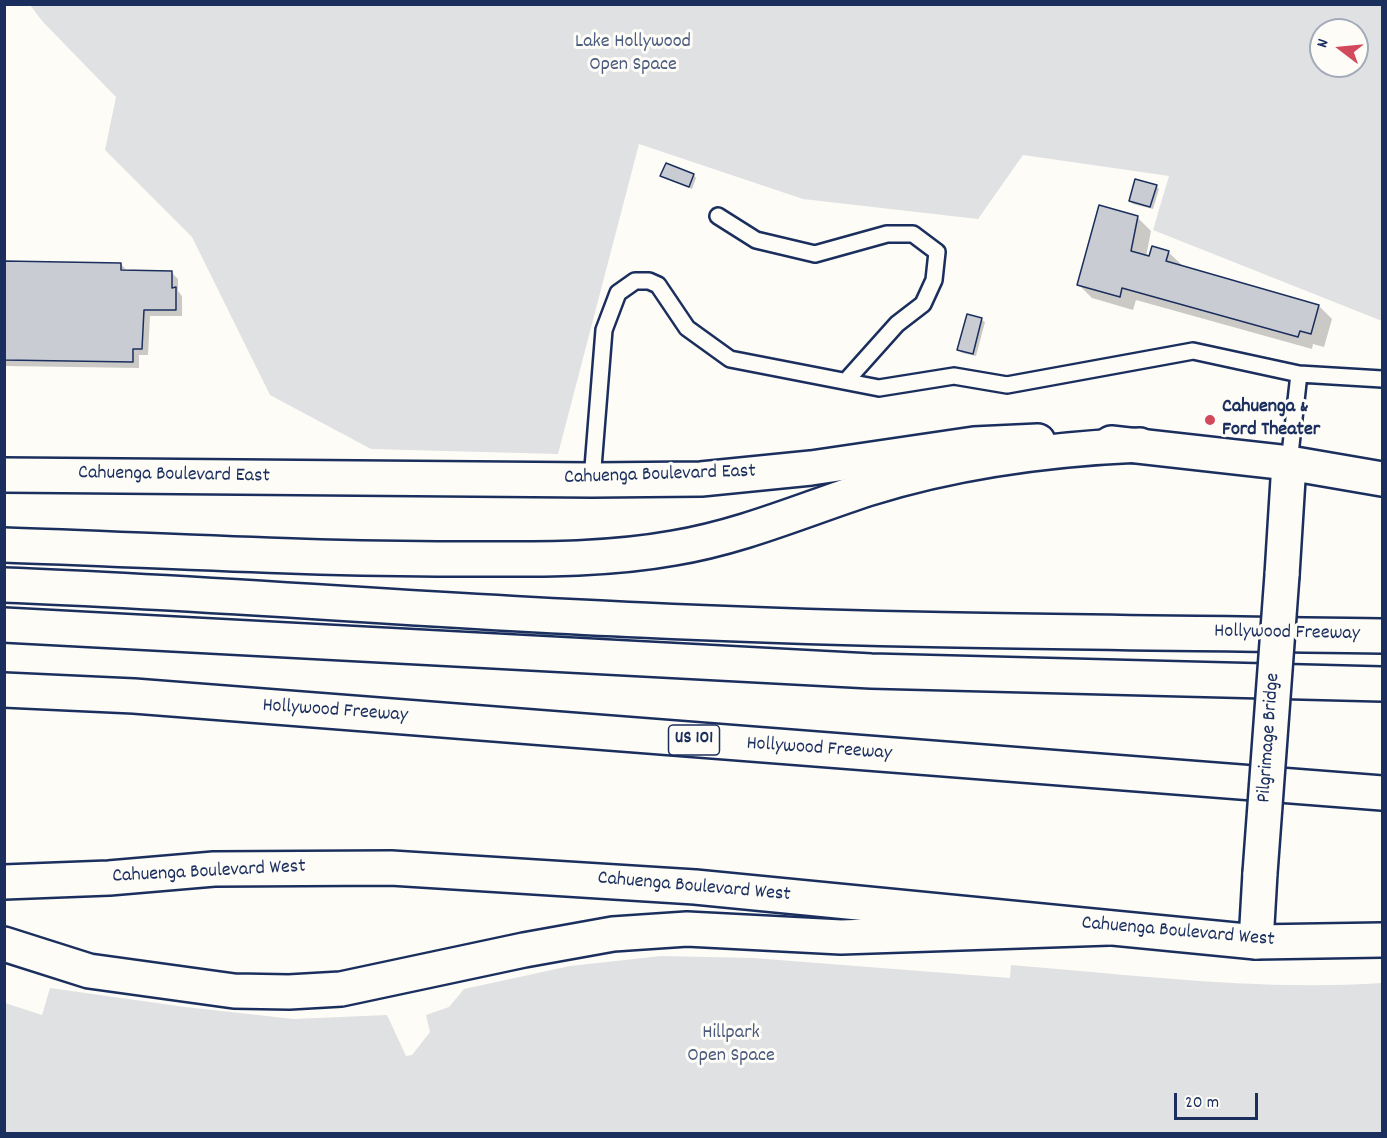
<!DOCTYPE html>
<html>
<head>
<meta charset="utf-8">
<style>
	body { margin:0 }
	#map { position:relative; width:1387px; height:1138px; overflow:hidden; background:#fdfcf7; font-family:Dekko,sans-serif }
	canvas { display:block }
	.frame { position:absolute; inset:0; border:6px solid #1b2f5e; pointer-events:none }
	.north { position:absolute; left:1309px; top:18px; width:60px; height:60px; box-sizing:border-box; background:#fdfcf7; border:2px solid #a3aaba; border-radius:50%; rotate:286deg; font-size:16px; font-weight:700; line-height:24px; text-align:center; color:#1b2f5e }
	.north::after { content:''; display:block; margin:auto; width:21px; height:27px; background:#d1495b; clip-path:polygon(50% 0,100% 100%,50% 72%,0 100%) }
	.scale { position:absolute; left:1174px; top:1093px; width:84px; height:27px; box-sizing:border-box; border:3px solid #1b2f5e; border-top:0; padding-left:8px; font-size:18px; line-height:21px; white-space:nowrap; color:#1b2f5e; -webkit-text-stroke:4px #fdfcf7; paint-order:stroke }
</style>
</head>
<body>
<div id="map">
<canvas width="1387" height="1138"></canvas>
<div class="frame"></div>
<div class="north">N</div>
<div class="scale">20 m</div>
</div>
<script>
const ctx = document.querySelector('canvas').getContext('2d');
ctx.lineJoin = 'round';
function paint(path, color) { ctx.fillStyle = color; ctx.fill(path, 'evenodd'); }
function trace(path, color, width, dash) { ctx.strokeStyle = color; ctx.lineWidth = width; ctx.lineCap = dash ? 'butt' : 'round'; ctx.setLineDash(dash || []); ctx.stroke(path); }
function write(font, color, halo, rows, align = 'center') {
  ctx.font = font + ' Dekko,sans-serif'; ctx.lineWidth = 6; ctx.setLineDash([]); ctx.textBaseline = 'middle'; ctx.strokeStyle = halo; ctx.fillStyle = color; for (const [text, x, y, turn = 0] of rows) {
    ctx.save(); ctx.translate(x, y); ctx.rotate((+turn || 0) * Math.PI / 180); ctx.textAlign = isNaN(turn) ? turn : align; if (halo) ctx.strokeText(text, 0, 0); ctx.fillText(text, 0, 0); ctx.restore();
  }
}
paint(new Path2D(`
	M30,5H1382V321L1153,230L1169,176L1023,155L978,219L803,199L639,144L558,454L371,449L270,395L192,237L105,150L116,97L43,22ZM1321,30H1357V66H1321Z
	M661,956L753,958L1010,978L1011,965C1134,975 1259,991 1382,983V1133H5V1003L42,1015L50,988L185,1007L294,1019L387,1015L406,1056L412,1055L430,1032L426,1015L449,1007L464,989L570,966Z`), '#e0e1e3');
paint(new Path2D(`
	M667,165L694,175L696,178L692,189L665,178L662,176Z
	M1156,186L1159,189L1153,209L1133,204L1130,201Z
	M1138,218L1151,231L1146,257L1150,258L1168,252L1182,265L1181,267L1319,306L1332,319L1324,347L1313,344L1312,349L1136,300L1133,310L1092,298L1079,285Z
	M4,263L121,264L127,271L171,272L178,279V291L182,296V316H150L148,355H139V368L4,366Z
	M968,316L982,320L985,322L976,356L962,353L959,350Z`), '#0003');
const building = new Path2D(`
	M666,163L694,174L689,187L660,176Z
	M1135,179L1157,185L1150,207L1129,201Z
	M1099,205L1138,216L1131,251L1149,256L1152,246L1169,251L1166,261L1319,305L1311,334L1300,331L1298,337L1122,288L1120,297L1077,285Z
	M4,261L121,263V270L172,271V288L176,287V310H144L142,349H133V362L4,360Z
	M967,314L982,318L973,354L957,350Z`);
paint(building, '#c9ccd3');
trace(building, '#1b2f5e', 1.5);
const lane = new Path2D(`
	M718,216L756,240L815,254L887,234H913L937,252L934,280L923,304L897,324L846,381
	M1289,463L1299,374
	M592,480L604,330L618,293L635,281H649L658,285L687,328L730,359L879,388L954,376L1007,385L1193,351L1299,374L1382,379`);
const secondary = new Path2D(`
	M1111,443L1289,463L1382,479
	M4,475L592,480L701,479L811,468L974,444L1038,441
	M1282,575L1289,463
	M1256,942L1260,873`);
const primary = new Path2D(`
	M4,882L109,878L214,869L391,868L695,887L1256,942L1382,940`);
const highway = new Path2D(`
	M4,545C154,550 305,559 455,559C528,559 602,561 674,548C741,537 803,510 867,489C956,461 1047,449 1140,445
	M4,585C217,593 429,611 641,620C888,632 1135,632 1382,636
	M4,625L871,671L1382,684
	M4,690L134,696L1382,793
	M4,944L89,971L234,991L289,992L341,989L524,950L613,934L687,929L841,937L1109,928`);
trace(lane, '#1b2f5e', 20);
trace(secondary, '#1b2f5e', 38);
trace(primary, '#1b2f5e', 38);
trace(highway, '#1b2f5e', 38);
trace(lane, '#fdfcf7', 15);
trace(secondary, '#fdfcf7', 33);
trace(primary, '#fdfcf7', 33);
trace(highway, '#fdfcf7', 33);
const secondaryBridge = new Path2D(`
	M1260,873L1282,575`);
trace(secondaryBridge, '#1b2f5e', 38, []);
trace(secondaryBridge, '#fdfcf7', 33);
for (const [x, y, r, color] of [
	[1210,420,6,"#d1495b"]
]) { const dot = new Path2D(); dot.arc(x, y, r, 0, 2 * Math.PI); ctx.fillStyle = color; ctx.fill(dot); trace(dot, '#fdfcf7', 2); }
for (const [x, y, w] of [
	[694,740,51]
]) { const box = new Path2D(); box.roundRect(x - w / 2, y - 15, w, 30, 4.5); ctx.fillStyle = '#fdfcf7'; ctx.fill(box); trace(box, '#1b2f5e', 1.5); }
write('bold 18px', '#1b2f5e', null, [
	["US 101",694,740]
]);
write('20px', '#4c5c7f', '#fdfcf7', [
	["Lake Hollywood",633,43],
	["Open Space",633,66],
	["Hillpark",731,1034],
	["Open Space",731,1057]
]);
write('bold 20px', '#1b2f5e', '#fdfcf7', [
	["Cahuenga &",1222,408],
	["Ford Theater",1222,431]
], 'left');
write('20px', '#1b2f5e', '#fdfcf7', [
	["Cahuenga Boulevard East",174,476,1],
	["Cahuenga Boulevard East",660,476,-2],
	["Hollywood Freeway",1287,634,1],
	["Hollywood Freeway",335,712,4],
	["Pilgrimage Bridge",1270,738,-86],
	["Hollywood Freeway",819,750,4],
	["Cahuenga Boulevard West",209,873,-3],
	["Cahuenga Boulevard West",694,888,5],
	["Cahuenga Boulevard West",1178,933,5]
]);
</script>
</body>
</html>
